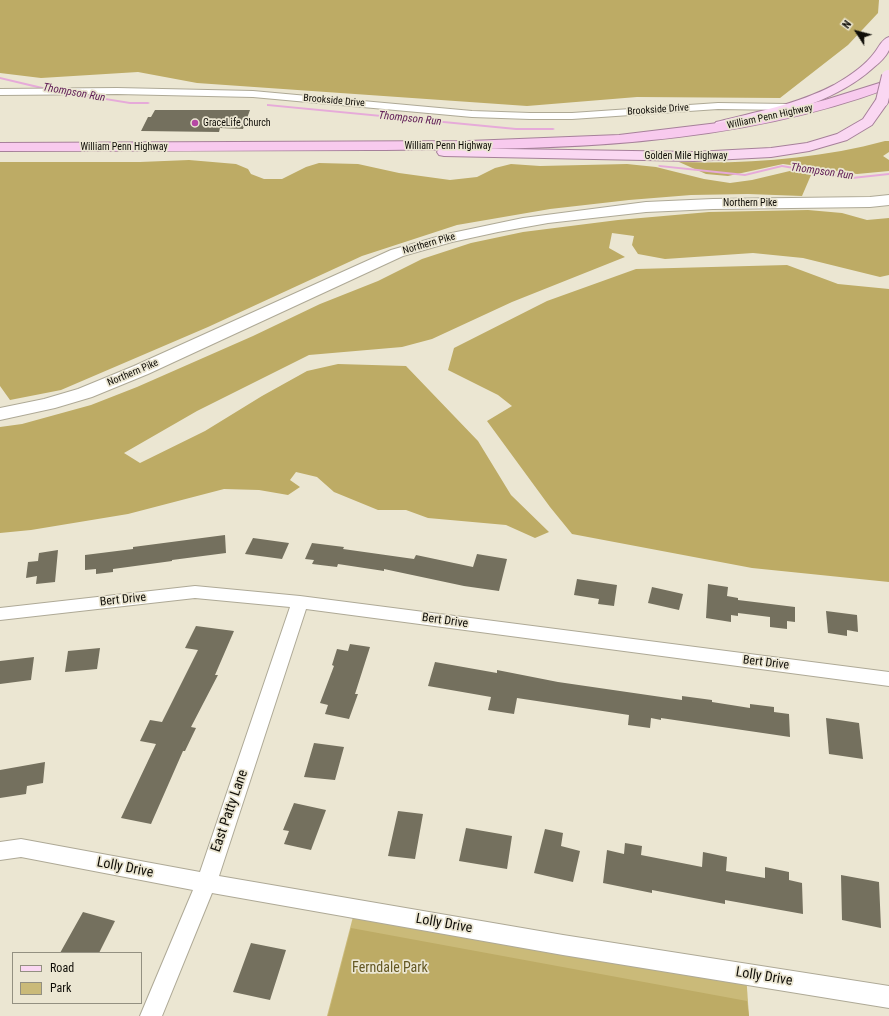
<!DOCTYPE html>
<html>
<head>
<meta charset="utf-8">
<style>
	body { margin:0 }
	#map { position:relative; width:889px; height:1016px; overflow:hidden; background:#ebe6d2; font-family:"Roboto Condensed",sans-serif }
	canvas { display:block }
	.legend { position:absolute; left:12px; top:952px; width:130px; height:52px; box-sizing:border-box; background:#ebe6d2; border:1px solid #939081; margin:0; padding:5px 7px; list-style:none; font-size:12px; color:#100e08 }
	.legend li { display:flex; align-items:center; gap:8px; height:20px }
	.legend b { width:20px; border:1px solid #939081 }
	.north { position:absolute; left:837px; top:12px; width:40px; height:40px; -webkit-text-stroke:3px #ebe6d2; paint-order:stroke; rotate:306deg; font-size:11px; font-weight:700; line-height:16px; text-align:center; color:#100e08 }
	.north::after { content:''; display:block; margin:auto; width:14px; height:18px; background:#100e08; clip-path:polygon(50% 0,100% 100%,50% 72%,0 100%) }
</style>
</head>
<body>
<div id="map">
<canvas width="889" height="1016"></canvas>
<ul class="legend">
<li><b style="height:5px;background:#fad7f2"></b>Road</li>
<li><b style="height:11px;background:#caba79"></b>Park</li>
</ul>
<div class="north">N</div>
</div>
<script>
const ctx = document.querySelector('canvas').getContext('2d');
ctx.lineJoin = 'round';
function paint(path, color) { ctx.fillStyle = color; ctx.fill(path, 'evenodd'); }
function trace(path, color, width, dash) { ctx.strokeStyle = color; ctx.lineWidth = width; ctx.lineCap = dash ? 'butt' : 'round'; ctx.setLineDash(dash || []); ctx.stroke(path); }
function write(font, color, halo, rows, align = 'center') {
  ctx.font = font + ' "Roboto Condensed",sans-serif'; ctx.lineWidth = 3.5; ctx.setLineDash([]); ctx.textBaseline = 'middle'; ctx.strokeStyle = halo; ctx.fillStyle = color; for (const [text, x, y, turn = 0] of rows) {
    ctx.save(); ctx.translate(x, y); ctx.rotate((+turn || 0) * Math.PI / 180); ctx.textAlign = isNaN(turn) ? turn : align; if (halo) ctx.strokeText(text, 0, 0); ctx.fillText(text, 0, 0); ctx.restore();
  }
}
paint(new Path2D(`
	M354,913L746,974L749,1016H327Z`), '#caba79');
paint(new Path2D(`
	M0,0H879L878,13L848,45L780,98L637,97L527,106L197,83L138,72L41,78L0,73Z
	M885,141H889V152L883,156L889,160V171L857,174L783,164L728,176L706,174L679,162C748,164 818,159 885,141Z
	M189,160L236,164L248,169L251,174L264,179H282L306,167L319,163L358,164L399,173L450,180L477,177L495,168L511,164L540,166L627,164L656,167L704,179L730,183L752,180L794,170L811,175L802,196L748,194L691,195L629,200L550,209L457,225L362,256L208,327L61,390L10,400L0,386V162H140Z
	M808,210L842,213L867,220L889,218V275L880,277L803,258L753,253L665,259L638,254L632,245L634,236L612,233L609,248L625,257L512,302L432,339L402,347L309,355L197,411L124,453L140,463L205,431L262,396L307,371L338,364L406,366L478,441L511,495L549,532L535,538L506,525L428,518L406,510H378L334,492L317,477L296,472L290,480L300,487L288,495L259,490L224,489L128,514L31,530L0,533V427L22,424L91,405L137,387L253,336L320,304L378,281L422,259L471,243L523,232L618,220L709,212Z
	M787,265L838,284L889,289V582L752,568L572,534L550,507L487,421L512,406L498,395L448,370L454,348L547,301L636,269Z
	M351,928L747,1001L749,1016H328Z`), '#bdab65');
paint(new Path2D(`
	M0,77L51,89L52,90L50,91L0,79Z
	M68,92L130,102H148L150,103L148,104H130L69,94H68Z
	M267,104L516,128H553L555,129L553,130H516L268,106H267Z
	M659,165L745,174L782,165L852,177L889,173V175L852,179L782,167L745,176L660,167L658,166Z`), '#e6aad9');
paint(new Path2D(`
	M155,110H250L243,129L220,128L219,132L141,131L148,117H151Z
	M225,535L226,553L172,560V561L113,569V572L96,574V569L85,570V555L133,549V547Z
	M253,538L289,543L282,559L245,554Z
	M312,543L344,547L343,549L414,559L416,555L473,567L477,554L507,559L499,591L464,586L384,569V571L338,564L337,567L312,564L314,560L305,559Z
	M58,550L55,582L36,584L37,576L26,578L28,562L38,561L39,553Z
	M577,579L617,585L614,606L598,604L599,599L574,595Z
	M708,584L728,587L727,596L738,598V600L795,607V622L787,621V629L770,627V617L738,613V616L731,615V622L706,618Z
	M652,587L683,594L679,610L648,603Z
	M826,611L857,615L858,632L847,630V636L828,633Z
	M196,626L234,631L215,675H218L191,727L196,728L185,751H183L151,824L121,818L156,744L140,741L150,720L162,722L198,650L185,648Z
	M350,644L370,647L355,694H358L349,719L325,714L328,705L320,703L334,666L332,665L337,649L348,651Z
	M100,648L97,669L65,672L68,651Z
	M34,657L31,680L0,684V661Z
	M435,662L497,673V670L558,682L682,700V696L712,700V702L750,708V704L774,707V712L789,714L790,737L661,718V720L651,718L650,728L628,725L629,715L517,698L514,714L488,710L491,697L428,686Z
	M826,718L859,723L863,759L829,754Z
	M314,743L344,747L335,780L304,777Z
	M45,762L43,783L27,786L26,794L0,798V770Z
	M294,803L326,810L311,850L284,844L289,831L283,830Z
	M398,811L423,814L415,859L388,856Z
	M466,828L512,836L507,869L459,861Z
	M545,829L563,833L561,846L580,851L573,882L534,873Z
	M625,843L642,846L641,855L702,867L703,852L727,857L726,871L765,878V867L789,872V880L802,883L803,914L725,900V904L652,890V893L603,883L607,850L624,854Z
	M841,875L879,882L881,928L842,920Z
	M83,912L115,921L99,953H60Z
	M251,943L286,950L270,1000L233,992Z`), '#74705e');
const minor = new Path2D(`
	M117,88L253,91L472,111L530,113H572L718,103L788,104L793,107L788,110L718,109L572,119H530L472,117L253,97L117,94L0,95V89Z
	M195,586L300,596L889,672V686L306,609L219,876L563,935L889,986V1008L563,955L212,893L162,1016H140L193,890L21,857L0,860V842L21,839L200,872L290,607L195,598L0,620V608Z`);
const secondary = new Path2D(`
	M889,195V205L870,207L713,209L646,212L548,223L498,232L452,242L403,256L148,374L92,397L55,408L0,420V408L44,399L78,389L134,366L391,250L447,234L523,218L646,202L713,199L870,197Z`);
const primary = new Path2D(`
	M889,37C889,41 889,46 889,50C886,57 878,64 873,68C832,105 773,116 721,129L716,128L714,125L716,122C756,112 798,104 834,85C848,77 865,66 875,52C879,47 882,39 889,37Z
	M882,97L887,98L889,101L872,125L847,140L809,151L771,157L694,161L444,156L439,155L437,152L439,149L444,148L694,152L771,148L807,143L837,134L863,119L877,98Z`);
const trunk = new Path2D(`
	M889,80V88C724,150 543,149 369,150C246,151 123,151 0,151V143L469,141L619,135L718,123L768,114L825,100Z`);
trace(minor, '#aea996', 2);
trace(secondary, '#aea996', 2);
trace(primary, '#a6809a', 2);
trace(trunk, '#a6809a', 2);
paint(minor, '#fff');
paint(secondary, '#fff');
paint(primary, '#fad7f2');
paint(trunk, '#f8caee');
const primaryBridge = new Path2D(`
	M882,101L888,76`);
trace(primaryBridge, '#a6809a', 14, []);
trace(primaryBridge, '#fad7f2', 12);
for (const [x, y, r, color] of [
	[195,123,4,"#b647a4"]
]) { const dot = new Path2D(); dot.arc(x, y, r, 0, 2 * Math.PI); ctx.fillStyle = color; ctx.fill(dot); trace(dot, '#ebe6d2', 1.5); }
write('10px', '#100e08', '#ebe6d2', [
	["Brookside Drive",334,101,5],
	["Brookside Drive",658,110,-4],
	["William Penn Highway",770,117,-12],
	["William Penn Highway",448,146],
	["William Penn Highway",124,147],
	["Golden Mile Highway",686,156],
	["Northern Pike",750,203],
	["Northern Pike",429,244,-16],
	["Northern Pike",133,373,-23]
]);
write('10px', '#100e08', '#ebe6d2', [
	["GraceLife Church",203,123]
], 'left');
write('italic 11px', '#5e1a54', '#ebe6d2', [
	["Thompson Run",74,93,10],
	["Thompson Run",410,119,6],
	["Thompson Run",822,172,8]
]);
write('12px', '#100e08', '#ebe6d2', [
	["Bert Drive",123,600,-6],
	["Bert Drive",445,621,8],
	["Bert Drive",766,663,7]
]);
write('14px', '#100e08', '#ebe6d2', [
	["East Patty Lane",230,811,-71],
	["Lolly Drive",125,868,11],
	["Lolly Drive",444,924,10],
	["Lolly Drive",764,977,9]
]);
write('14px', '#645823', '#ebe6d2', [
	["Ferndale Park",390,968]
]);
</script>
</body>
</html>
